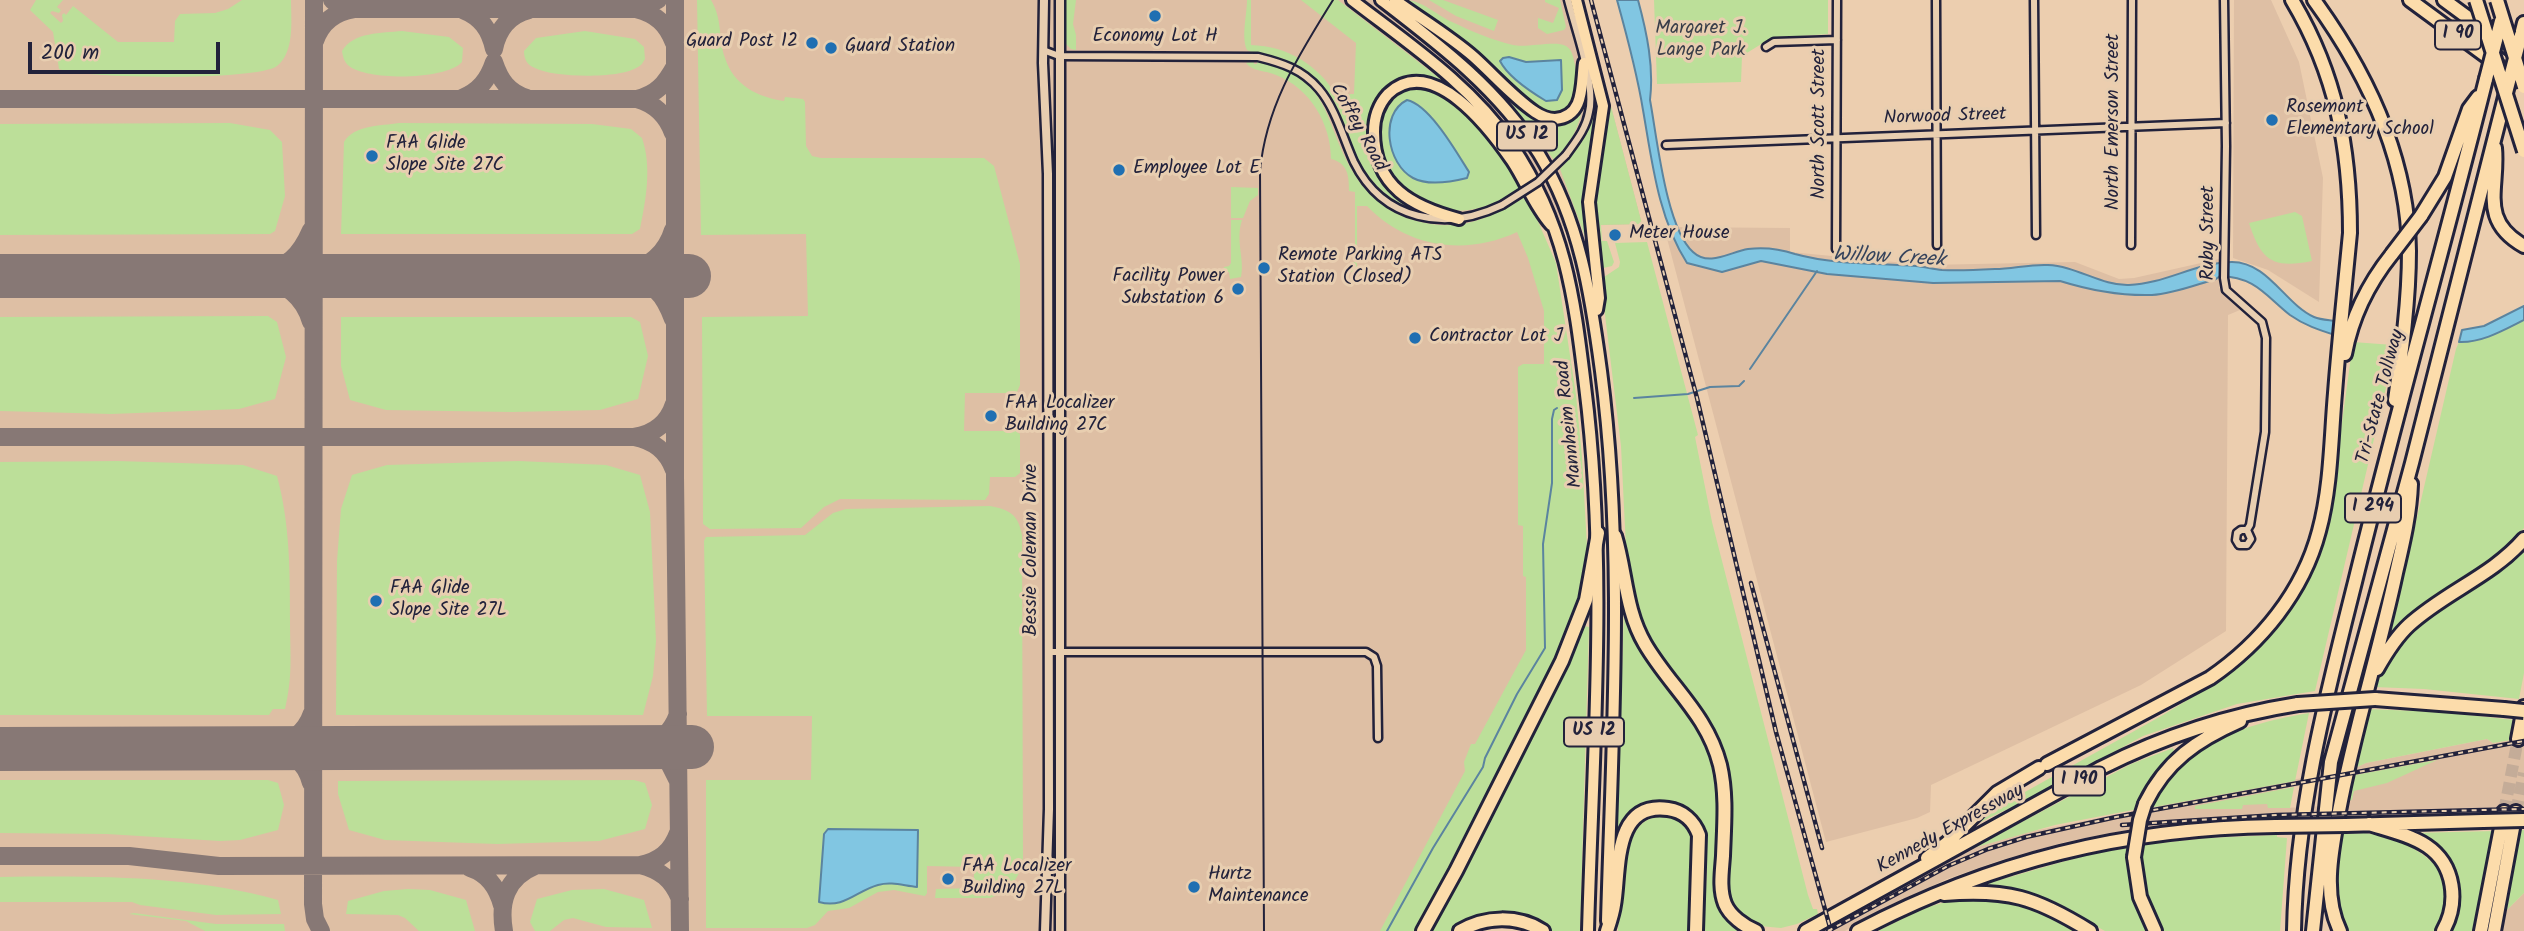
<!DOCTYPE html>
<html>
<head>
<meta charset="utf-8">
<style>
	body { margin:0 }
	#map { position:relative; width:2524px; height:931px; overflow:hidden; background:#ecceaf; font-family:Kalam,sans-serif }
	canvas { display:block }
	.scale { position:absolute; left:28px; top:42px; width:192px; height:32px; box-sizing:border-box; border:4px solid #22223b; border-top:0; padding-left:9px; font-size:21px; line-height:24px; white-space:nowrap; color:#22223b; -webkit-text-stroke:5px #e8ceb0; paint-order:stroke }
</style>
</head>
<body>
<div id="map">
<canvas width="2524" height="931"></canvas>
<div class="scale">200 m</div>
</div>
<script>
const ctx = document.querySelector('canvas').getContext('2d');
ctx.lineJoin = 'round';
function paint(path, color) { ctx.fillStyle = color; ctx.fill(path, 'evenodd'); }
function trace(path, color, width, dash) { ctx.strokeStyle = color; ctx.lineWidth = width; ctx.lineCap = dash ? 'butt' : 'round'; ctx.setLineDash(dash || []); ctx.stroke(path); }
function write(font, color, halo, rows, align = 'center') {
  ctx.font = font + ' Kalam,sans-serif'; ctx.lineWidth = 6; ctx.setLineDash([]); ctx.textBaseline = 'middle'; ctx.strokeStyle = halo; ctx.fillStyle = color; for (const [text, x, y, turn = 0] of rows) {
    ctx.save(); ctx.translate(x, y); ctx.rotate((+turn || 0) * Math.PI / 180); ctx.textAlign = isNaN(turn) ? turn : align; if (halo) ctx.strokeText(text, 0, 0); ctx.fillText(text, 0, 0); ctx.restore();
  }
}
paint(new Path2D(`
	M0,0H1583L1642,224L1533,227L1545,256L1550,650L1393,931H0Z
	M2234,0H2271L2299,62L2323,178L2319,302L2268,270L2233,258Z
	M1664,227L1790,228V252L1926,265L2075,262L2119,279L2134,278L2219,259V287L2222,294L2240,310L2228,315L2226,631L2141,685L1931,785L1930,812L1917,818L1826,842Z
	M2524,738V811L2355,817L2346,816L2277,817L2154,825L2065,842L1998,861L1947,879L1908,897L1863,919L1845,931H1822L1973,848L2029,832L2273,783L2351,770L2366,763L2487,739L2493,743ZM2352,776L2349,801L2313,807L2278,808L2282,789Z
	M2524,893V931H2501L2507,910Z`), '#debfa4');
paint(new Path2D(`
	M36,0H63L57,7L61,10L59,13L52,11L50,13L61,23L63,21L62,15L64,13L66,15L73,6L118,42H174L175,21L180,14L215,13L228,9L242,0H291C291,20 295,52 277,66C257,81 84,79 59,69L53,32L30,10Z
	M697,0H711C723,20 718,38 725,58C734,86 758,97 784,101L785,97L803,99L805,102L806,146L812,156L821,158H984L994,166L1020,264V385L1017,392L1012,393H965L964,431H1016L1020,434V473L1015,477H990L989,494L985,500L840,499L824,507L801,528L710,529L703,524L702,317L808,316L806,234L701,235Z
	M1064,0H1076L1073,24L1076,35V50L1071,49L1064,42Z
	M1247,0H1251V45C1288,46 1318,65 1337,96L1342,94L1348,97L1349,94H1354L1356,43L1301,0H1338L1447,84L1446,86L1411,79L1371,115L1391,190L1417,211C1344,183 1359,126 1314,80C1303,68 1288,60 1273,56C1264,54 1255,55 1247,50C1241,37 1247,15 1247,0Z
	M1404,0C1422,0 1435,14 1452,22C1471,31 1492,40 1513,45C1527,48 1556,40 1566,46C1573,50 1573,58 1575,65C1581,92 1577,120 1542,112Z
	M1429,0H1443L1498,20L1494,31L1456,16Z
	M1545,0H1560L1566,27L1564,30L1547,34L1538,28V18L1553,23L1559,8L1545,2Z
	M1579,0H1583L1642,224L1601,225L1602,241H1607L1614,262L1612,266L1599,269L1593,206L1605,123Z
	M1654,0H1828V34L1771,38L1742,56L1741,82L1657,84Z
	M402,31L449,37L463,48L462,62C446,80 368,81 349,66C344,62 343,57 342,51C353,32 382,33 402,31Z
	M585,31L635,39L644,47L645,59C643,62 642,65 638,67C620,79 554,78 535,68C527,65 524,59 524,51L536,38Z
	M1254,61V64H1257V61C1333,78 1321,118 1353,172C1376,212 1423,232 1468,223C1489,218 1508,207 1527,196L1556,263L1576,395L1582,457L1587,547L1584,581L1575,618L1562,650L1465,842L1417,931H1380L1465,771L1464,762L1471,744H1475L1526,650V577L1523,576V526L1518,525V367L1523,364H1544V311L1528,258L1517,232C1466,256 1407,248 1367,206H1357V271L1350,272V263L1355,262V192L1349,191C1349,176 1348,163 1331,159C1331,124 1310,88 1276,75C1265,70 1253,72 1246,63Z
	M1412,87C1419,87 1427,87 1434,90C1474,106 1501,152 1523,187C1509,195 1495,204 1479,208C1391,230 1340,107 1412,87Z
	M1504,93L1539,120L1579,109L1583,103C1580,127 1571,143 1554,160Z
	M1596,100L1600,107L1585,204L1587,242L1560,169C1579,149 1593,129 1596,100Z
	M230,123L270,130L282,142L285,196L275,231L270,234L0,235V124Z
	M399,123L592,124L631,129L642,138C652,167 646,199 640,229L632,234H341L344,142C354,125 380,126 399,123Z
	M1231,187L1258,188V195L1250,201L1243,218H1231Z
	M2295,212L2302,216L2312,261C2272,269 2261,260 2249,223Z
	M1231,220H1242C1235,241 1245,259 1241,277L1230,279L1229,272H1223L1224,267L1229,266L1231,263Z
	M1647,242L1698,435L1695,437L1712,522L1808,895L1813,909H1817L1818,914L1797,924L1781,928L1760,926L1742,917L1728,897L1729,772L1716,734L1702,709L1652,645L1635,608L1627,568L1621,446L1601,282L1604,277L1619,267L1620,262L1615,243Z
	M268,316L277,322L286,357L275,399L239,409L111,414L0,411V317Z
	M341,317H631L640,322L648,356L638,399L600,410L512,412L386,410L350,400L341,366Z
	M2524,320V528C2488,573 2433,598 2390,634L2456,349L2459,342C2482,343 2504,330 2524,320Z
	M2353,342L2393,345L2388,379L2315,691L2237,704L2143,736L2023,802L1976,824L2007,802L2163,715L2207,688L2249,657L2277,627L2297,599L2317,557L2330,510Z
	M118,461L243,465L277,476C290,524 290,572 290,622C290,656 293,675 285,709H273L269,715H0V462Z
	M519,461L606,465L640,475L650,512L656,641L653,676L643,715H336L337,561L341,509L352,475L387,465Z
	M990,506C1010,510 1018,514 1022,535L1023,858C1020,878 1010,892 990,898H935L936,889L974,888V867L927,866V893L925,896L894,890L878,892L849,908L828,911L815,925L807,928H706V780H811L812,716H707L704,541L706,537L805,535L833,513L846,509Z
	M2524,545V673L2519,699L2424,689L2374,687C2381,672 2386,657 2397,645C2431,603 2491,589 2524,545Z
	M1624,608L1701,729L1716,769L1719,808L1716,879L1744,931H1702C1704,894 1723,812 1671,803C1644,798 1633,811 1617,829Z
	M1584,626L1589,627L1580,931H1552L1520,915L1497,913L1470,919L1450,931H1428L1503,792Z
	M2368,709L2441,712L2515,720L2511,740L2493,743L2487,739L2366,763L2351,770Z
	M2309,713L2295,781L2149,808C2172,745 2249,723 2309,713Z
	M2173,748L2174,752L2151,780L2138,809L2055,825L1973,848L2131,764Z
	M2437,760L2387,783L2354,791L2352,800L2346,801L2350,776Z
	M0,780H268L278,783L284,805L278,830L240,840L220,841L107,834L0,833Z
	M634,780L645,783L652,805L645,829L599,841L497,844L385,840L349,830L338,794V781Z
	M2294,787L2290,808H2268L2267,804L2243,805L2242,809H2195V806Z
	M1671,817L1687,826L1694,844L1689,931H1618C1621,898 1616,836 1649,819C1655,816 1664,817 1671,817Z
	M2520,830H2524V893L2507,910Z
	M2495,831L2474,931H2450C2459,918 2458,893 2453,878C2450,868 2421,842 2412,833Z
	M2365,833C2414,839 2474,875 2436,931H2347C2330,903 2338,865 2341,834Z
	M2277,835V837L2287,838L2280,931H2162C2149,903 2140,879 2139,848H2143V845L2206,838Z
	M2131,847V886L2146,931H2105L2052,902L2013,889L1982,885L2090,854Z
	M0,877C93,876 187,875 278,900L281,914L216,915L140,905L132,902H0Z
	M408,889L430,890L466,900L475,931H419L405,918L398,915L346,914L348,901L384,891Z
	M604,889L644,900L652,928L606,927L573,918L564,920L550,931H535L530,922L537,899L572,890Z
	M1991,897L2032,906L2080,931H1878L1924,908L1953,900Z
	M134,913L216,924H284L285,931H205L186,921L129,914Z`), '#bcdf99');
const water = new Path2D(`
	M1617,0H1638C1647,33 1654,67 1650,100C1657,137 1666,228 1693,252C1709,267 1730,252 1748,249C1764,247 1780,249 1795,254C1835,265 1875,263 1916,266C1925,267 1933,269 1942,270C1959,271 1977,270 1995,269C2012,269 2030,264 2048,265C2076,266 2102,286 2129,285C2165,284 2197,262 2232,262C2268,262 2285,304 2314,317C2321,320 2329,320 2335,321V335C2319,330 2304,325 2290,315C2265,295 2255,277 2220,276L2216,279C2195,285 2173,294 2152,295C2121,296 2089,290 2060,281L1933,283L1827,274L1761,261L1722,272L1687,263C1658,218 1652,161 1643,110C1637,73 1627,36 1617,0Z
	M1509,57L1526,62L1561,60L1562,90L1557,100L1546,101C1531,92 1508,77 1500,61L1503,58Z
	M1407,100C1430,105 1457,153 1469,172L1467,178C1451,182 1428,186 1413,178C1387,164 1379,114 1407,100Z
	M2524,306V320C2504,330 2482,343 2459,342L2462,330L2484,326Z
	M828,829L918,830L917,887C904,886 892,881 878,885C856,891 844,909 819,902L824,834Z`);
paint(water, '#81c6e2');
trace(water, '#5b849f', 2);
trace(new Path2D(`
	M1750,369L1817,271
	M1634,398L1688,394L1710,387L1739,386L1744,381
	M1387,931L1433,848L1483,767L1485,758L1517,694L1545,648L1543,544L1552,483V419L1554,410L1557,408`), '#5b849f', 2);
trace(new Path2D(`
	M314,0L313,904L315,919L321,931
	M658,0L636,9C656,14 667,24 674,43
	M675,0V477L680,931
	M354,9H636
	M463,10C481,17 490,30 494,49C498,29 509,15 529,10
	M315,41C321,23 334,12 354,9L337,4L332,0
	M462,98C479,91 488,80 494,62C500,80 508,92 527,98
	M0,99H637C657,94 665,84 675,66
	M637,99C655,104 667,116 673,133
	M673,319C663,292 654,285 628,275C649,265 666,254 673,230
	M311,322C304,296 285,284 261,276C288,264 299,258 311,230
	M0,437H634
	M674,470C667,451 654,441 634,437C654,434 668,423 674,404
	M642,747L668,761L678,781
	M642,747C661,741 671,733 678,714
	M268,748C290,752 305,760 311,783
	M268,748C289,744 305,734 312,713
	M0,856H129L219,866L640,865C659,861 671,852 678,833
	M640,865C660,870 672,879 680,899
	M470,868C488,874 497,887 502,905
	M504,931C499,902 506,878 535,866`), '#877875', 18);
trace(new Path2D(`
	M0,276H689
	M0,749L692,747`), '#877875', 44);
trace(new Path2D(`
	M2504,812L2518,739
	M2516,812L2524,773`), '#c4ac98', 12, [12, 6]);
const minor = new Path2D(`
	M1936,0L1937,245
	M2034,0L2036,235
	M2224,0L2226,146L2224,278L2226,290L2262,322L2266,338L2265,432L2250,525L2247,530L2251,539L2247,545H2239L2236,540L2237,533L2241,530H2247
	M1766,47L1774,42L1837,40
	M1043,50L1059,56L1258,57C1282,63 1302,69 1319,89C1336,109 1343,138 1354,162C1383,221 1446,232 1502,205
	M1666,145L2226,123
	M1566,155C1576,141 1586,129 1589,112C1596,85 1575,28 1568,0
	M2131,245L2132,0
	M1836,249L1837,0
	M1049,652H1366L1374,657L1377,666L1378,738`);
const tertiary = new Path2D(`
	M1044,0L1043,63L1048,174L1049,809L1045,931
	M1060,0V931`);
const primary = new Path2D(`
	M1352,0C1409,44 1471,85 1512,145C1565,224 1574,295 1585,386C1608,567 1593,749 1588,931
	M1381,0C1441,46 1499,90 1539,154C1580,221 1591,296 1601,371C1625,554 1612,738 1607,921
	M1395,0C1421,19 1450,36 1474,57C1494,75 1513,97 1535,112C1541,116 1547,119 1555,119C1585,117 1581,84 1584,63
	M1576,0L1603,106L1589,202L1599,298L1597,310
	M1459,219C1413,207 1374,187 1374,132C1374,118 1378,105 1388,94C1432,52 1490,129 1512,161C1526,182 1534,206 1551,225`);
const motorway = new Path2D(`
	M2314,0C2367,73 2408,159 2409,251C2409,301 2402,351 2395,400
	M2410,0L2497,64
	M2444,0L2524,59
	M2521,35L2524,23
	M2495,148C2499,188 2478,220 2524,246
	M2421,216L2445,177L2469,109L2478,97
	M2345,354C2352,316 2368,284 2392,254
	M1615,536C1626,572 1625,610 1645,644C1670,687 1707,714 1720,765C1727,795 1724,826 1723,856C1722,871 1719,889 1725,904C1730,916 1744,926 1756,931
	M2377,669C2386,653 2396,637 2409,625C2445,592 2492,576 2524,539
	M2375,699L2504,709
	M2518,739L2524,707
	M2047,764L2210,678C2261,643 2303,592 2319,531C2331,487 2331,439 2335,393C2339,340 2345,286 2350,233C2350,148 2336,74 2292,0
	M2145,804C2166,761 2197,740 2240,721
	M2369,824C2388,830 2410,835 2427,846C2455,865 2459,903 2443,931
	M2346,825L2483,821
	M2134,857L2140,897L2155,931
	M1927,858L1947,843L1997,793L2039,768
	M1944,894C2008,889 2035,897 2090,931
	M1423,931L1456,871L1562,661L1586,600L1598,533
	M1460,931C1485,916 1518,915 1543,931
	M1607,931C1610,922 1613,913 1614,905C1620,872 1612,801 1668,809C1683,811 1694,821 1699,835L1696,931
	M1806,931L2101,768C2164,736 2228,715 2298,704
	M1858,931C1991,861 2125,828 2276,826
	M2294,931C2296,812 2326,697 2355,582C2396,414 2444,247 2486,79
	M2313,931L2331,762L2412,463L2506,93
	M2340,931C2322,894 2332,849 2339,811C2354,730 2379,653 2396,573C2403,543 2410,514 2411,484
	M2481,931L2504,812
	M2494,931L2516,812`);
trace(minor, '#22223b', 11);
trace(tertiary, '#22223b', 13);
trace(primary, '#22223b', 16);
trace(motorway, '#22223b', 18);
trace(minor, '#e8ceb0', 6);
trace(tertiary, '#e8ceb0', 8);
trace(primary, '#fcdcab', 10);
trace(motorway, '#fcdcab', 12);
trace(new Path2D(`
	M1264,931L1260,171C1266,105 1299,55 1333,0`), '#22223b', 2);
const rail = new Path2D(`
	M1591,0L1697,398L1776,732L1831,931
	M1751,583L1822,848
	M2122,825L2277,815L2524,809
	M1828,931L1948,866L1988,849L2026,837L2116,817L2524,741`);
trace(rail, '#22223b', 4.5);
trace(rail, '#e8ceb0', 2, [5]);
const minorBridge = new Path2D(`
	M1502,205L1538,182L1566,155`);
const motorwayBridge = new Path2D(`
	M2476,0L2524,151
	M2497,0L2524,87
	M2486,79L2501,21
	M2506,93L2521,35
	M2392,254L2421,216
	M2298,704L2375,699
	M2504,709L2524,711
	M2483,821L2524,820
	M2276,826L2346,825
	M2134,857L2140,820L2145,804`);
trace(minorBridge, '#22223b', 11, []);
trace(motorwayBridge, '#22223b', 18, []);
trace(minorBridge, '#e8ceb0', 6);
trace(motorwayBridge, '#fcdcab', 12);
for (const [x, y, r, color] of [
	[1155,16,7,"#1f6fb2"],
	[812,43,7,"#1f6fb2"],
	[831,48,7,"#1f6fb2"],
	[2272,120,7,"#1f6fb2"],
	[372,156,7,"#1f6fb2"],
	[1119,170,7,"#1f6fb2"],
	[1615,235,7,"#1f6fb2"],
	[1264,268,7,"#1f6fb2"],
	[1238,289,7,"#1f6fb2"],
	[1415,338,7,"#1f6fb2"],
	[991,416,7,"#1f6fb2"],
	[376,601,7,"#1f6fb2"],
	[948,879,7,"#1f6fb2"],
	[1194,887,7,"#1f6fb2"]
]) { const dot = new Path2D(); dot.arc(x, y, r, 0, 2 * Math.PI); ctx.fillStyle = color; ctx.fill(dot); trace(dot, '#e8ceb0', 2.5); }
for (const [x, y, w] of [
	[2458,35,46],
	[1527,136,60],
	[2373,508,56],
	[1594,732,60],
	[2079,781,52]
]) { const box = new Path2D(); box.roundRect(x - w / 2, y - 14.5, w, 29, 5); ctx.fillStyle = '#e8ceb0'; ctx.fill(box); trace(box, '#22223b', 2); }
write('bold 18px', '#22223b', null, [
	["I 90",2458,35],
	["US 12",1527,136],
	["I 294",2373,508],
	["US 12",1594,732],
	["I 190",2079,781]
]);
write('19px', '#393e49', '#e8ceb0', [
	["Margaret J.",1701,30],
	["Lange Park",1701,52]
]);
write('19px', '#22223b', '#e8ceb0', [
	["Economy Lot H",1155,38,"center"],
	["Guard Post 12",798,43,"right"],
	["Guard Station",845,48],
	["Rosemont",2286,109],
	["Elementary School",2286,131],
	["FAA Glide",386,145],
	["Slope Site 27C",386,167],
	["Employee Lot E",1133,170],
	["Meter House",1629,235],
	["Remote Parking ATS",1278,257],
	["Station (Closed)",1278,279],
	["Facility Power",1224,278,"right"],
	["Substation 6",1224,300,"right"],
	["Contractor Lot J",1429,338],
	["FAA Localizer",1005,405],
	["Building 27C",1005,427],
	["FAA Glide",390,590],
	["Slope Site 27L",390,612],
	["FAA Localizer",962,868],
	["Building 27L",962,890],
	["Hurtz",1208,876],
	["Maintenance",1208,898]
], 'left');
write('19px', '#22223b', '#e8ceb0', [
	["Norwood Street",1945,118,-2],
	["North Emerson Street",2115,122,-90],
	["North Scott Street",1821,124,-90],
	["Coffey Road",1357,128,61],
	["Ruby Street",2210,233,-90],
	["Tri-State Tollway",2382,397,-75],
	["Mannheim Road",1571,424,-96],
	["Bessie Coleman Drive",1033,550,-90],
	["Kennedy Expressway",1951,830,-29]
]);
write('italic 21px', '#35435c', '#e8ceb0', [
	["Willow Creek",1889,259,3]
]);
</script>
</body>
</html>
